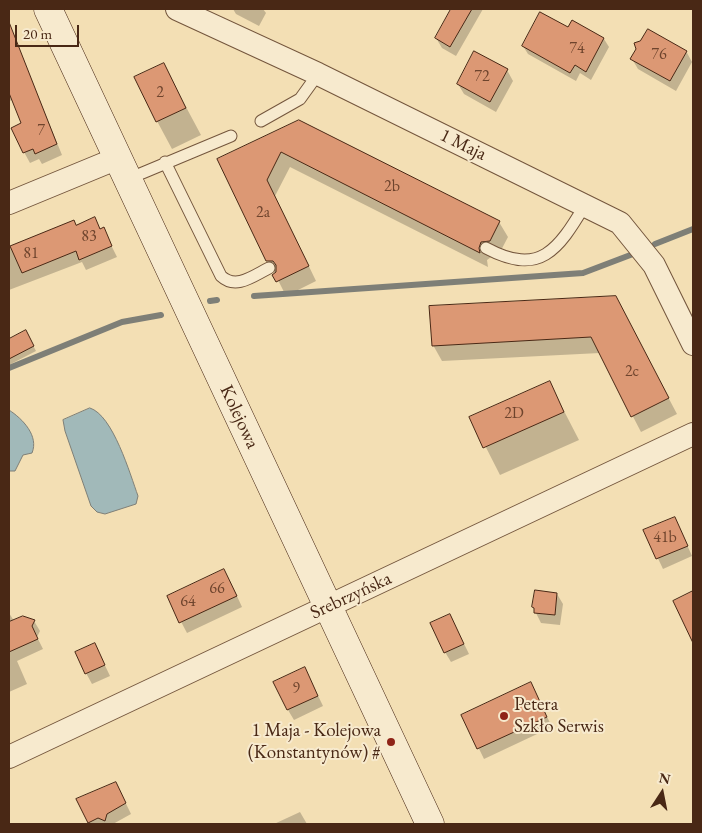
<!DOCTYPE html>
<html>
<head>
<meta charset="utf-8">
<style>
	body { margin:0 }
	#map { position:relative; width:702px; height:833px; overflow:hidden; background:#f3dfb4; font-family:"EB Garamond",serif }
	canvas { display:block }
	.frame { position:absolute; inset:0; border:10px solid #492815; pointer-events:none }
	.north { position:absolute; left:637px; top:768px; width:50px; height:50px; -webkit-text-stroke:4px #f7eace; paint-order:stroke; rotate:11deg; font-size:14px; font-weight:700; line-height:20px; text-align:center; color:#492815 }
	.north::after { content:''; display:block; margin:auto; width:18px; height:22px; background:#492815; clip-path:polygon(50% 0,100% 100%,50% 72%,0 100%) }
	.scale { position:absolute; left:15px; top:25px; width:64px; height:22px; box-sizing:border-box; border:2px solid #492815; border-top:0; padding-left:6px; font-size:15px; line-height:18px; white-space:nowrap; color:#492815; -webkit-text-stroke:4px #f7eace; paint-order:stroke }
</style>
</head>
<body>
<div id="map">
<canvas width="702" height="833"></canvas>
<div class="frame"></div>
<div class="north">N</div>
<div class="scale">20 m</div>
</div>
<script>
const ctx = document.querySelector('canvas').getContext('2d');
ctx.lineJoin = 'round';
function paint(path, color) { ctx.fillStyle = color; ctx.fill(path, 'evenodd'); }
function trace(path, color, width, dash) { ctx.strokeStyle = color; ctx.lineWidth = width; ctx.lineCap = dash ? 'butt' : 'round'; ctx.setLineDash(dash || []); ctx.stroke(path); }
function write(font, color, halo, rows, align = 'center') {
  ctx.font = font + ' "EB Garamond",serif'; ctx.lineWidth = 4; ctx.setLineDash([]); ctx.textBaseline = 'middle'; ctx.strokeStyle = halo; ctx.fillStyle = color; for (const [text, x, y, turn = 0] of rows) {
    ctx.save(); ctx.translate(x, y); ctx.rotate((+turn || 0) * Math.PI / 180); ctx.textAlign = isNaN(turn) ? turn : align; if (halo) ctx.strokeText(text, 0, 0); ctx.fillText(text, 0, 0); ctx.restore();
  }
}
const water = new Path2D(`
	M90,408C113,415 130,474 138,496L136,504L105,514L97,512L91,506L65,431L63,420Z
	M9,410C23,419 39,436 32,453L23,455L15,471H9Z`);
paint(water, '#a1b9b9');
trace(water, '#7e7f77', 1);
paint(new Path2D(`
	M233,9H263L266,13L259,26L236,14Z
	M452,9H483L456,56L442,48L436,38Z
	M569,29L604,39L609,47L591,80L580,73L576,81L528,54L523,46Z
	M16,42L62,155L42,164L39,159L30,163L24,152L23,124L13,100L9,101V45Z
	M686,51L692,62L676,91L638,69L632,59Z
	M163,64L201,135L172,149L157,121Z
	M507,70L513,81L496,112L464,94L458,84Z
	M299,121L499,222L508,237L498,256L494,255L487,260L488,267L290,167L275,196L316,281L286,296L218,160Z
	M94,219L101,230L103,229L117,257L86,270L82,262L9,290V248L74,222L76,226Z
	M624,314L677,414L641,432L600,353L442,361L433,345Z
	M26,332L36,351L9,365V340Z
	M549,382L579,440L500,475L471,418Z
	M675,518L692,556L663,569L645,531Z
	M230,581L242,607L187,633L168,597Z
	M557,594L563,604L560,625L541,623L533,607Z
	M9,613L14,621H34L40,631L37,637L43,649L17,661L27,684L9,692Z
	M450,615L469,654L451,662L445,652Z
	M100,655L110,676L92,684L86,673Z
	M310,679L323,706L294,720L288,710Z
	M536,694L552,727L484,759L463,716Z
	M116,783L131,814L113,824H90L78,799Z
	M300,812L307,824H274Z`), '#0003');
trace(new Path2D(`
	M655,244L693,229
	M254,296L583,273L633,254
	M210,301L217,300
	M9,368L122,322L161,315`), '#7e7f77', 6);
const building = new Path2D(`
	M451,9H472L450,47L435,38Z
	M540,12L568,27L572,20L604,38L586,72L575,65L570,73L522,46Z
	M9,22L57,144L35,154L33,149L23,153L11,128L21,123L9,93Z
	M648,29L687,51L670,81L630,59L636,49L634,43L640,41Z
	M474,51L508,69L490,102L457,84Z
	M164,63L186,108L156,122L134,77Z
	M299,120L500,221L490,241L481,242L479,248L480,253L281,152L267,180L309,266L276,282L272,275L276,272V265L273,261H266L217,159Z
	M95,217L100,229L104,227L112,246L79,260L76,251L22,273L10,246L74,220L76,225Z
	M616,296L669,398L631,417L591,337L432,346L429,306Z
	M26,330L34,346L9,359V339Z
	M550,381L564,412L483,448L469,417Z
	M675,517L688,546L656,559L643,530Z
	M224,569L237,596L179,623L167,596Z
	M535,590L557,593L555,615L534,613V608L532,607Z
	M693,591V643L673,601Z
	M450,614L464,644L444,653L430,623Z
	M23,616L35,620L32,626L38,639L9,652V622Z
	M95,643L105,665L85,674L75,652Z
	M305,667L318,696L287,710L273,682Z
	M531,682L547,717L477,749L461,715Z
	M116,782L126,803L107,814L105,821L98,818L88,823L76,799Z`);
paint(building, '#dc9874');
trace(building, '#492815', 1);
const lane = new Path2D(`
	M261,121L300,99L318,74
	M165,162L221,276C236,290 253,276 269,268
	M128,179L231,136
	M486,248C540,277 558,250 585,205`);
const street = new Path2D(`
	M177,9L318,74L620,223L654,265L693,344
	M9,203L118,158
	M9,757L693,434`);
const secondary = new Path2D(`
	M48,9L430,824`);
trace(lane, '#74563d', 13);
trace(street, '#74563d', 24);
trace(secondary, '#492815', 29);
trace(lane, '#f7eace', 11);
trace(street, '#f7eace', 22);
trace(secondary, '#f7eace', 28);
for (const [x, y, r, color] of [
	[504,716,5,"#8f2418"],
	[391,742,5,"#8f2418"]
]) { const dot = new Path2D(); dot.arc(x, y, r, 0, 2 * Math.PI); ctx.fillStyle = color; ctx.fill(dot); trace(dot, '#f7eace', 2); }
write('16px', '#6e442d', null, [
	["74",577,49],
	["76",659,55],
	["72",482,77],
	["2",160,93],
	["7",41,131],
	["2b",392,187],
	["2a",263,213],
	["83",89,237],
	["81",31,254],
	["2c",632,372],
	["2D",514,414],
	["41b",665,538],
	["66",217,589],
	["64",188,602],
	["9",296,689]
]);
write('19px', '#492815', '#f7eace', [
	["1 Maja",463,145,26],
	["Kolejowa",239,417,65],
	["Srebrzyńska",351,596,-25]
]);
write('19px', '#492815', '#f7eace', [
	["Petera",514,705],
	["Szkło Serwis",514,727],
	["1 Maja - Kolejowa",381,731,"right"],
	["(Konstantynów) #",381,753,"right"]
], 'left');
</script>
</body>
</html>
